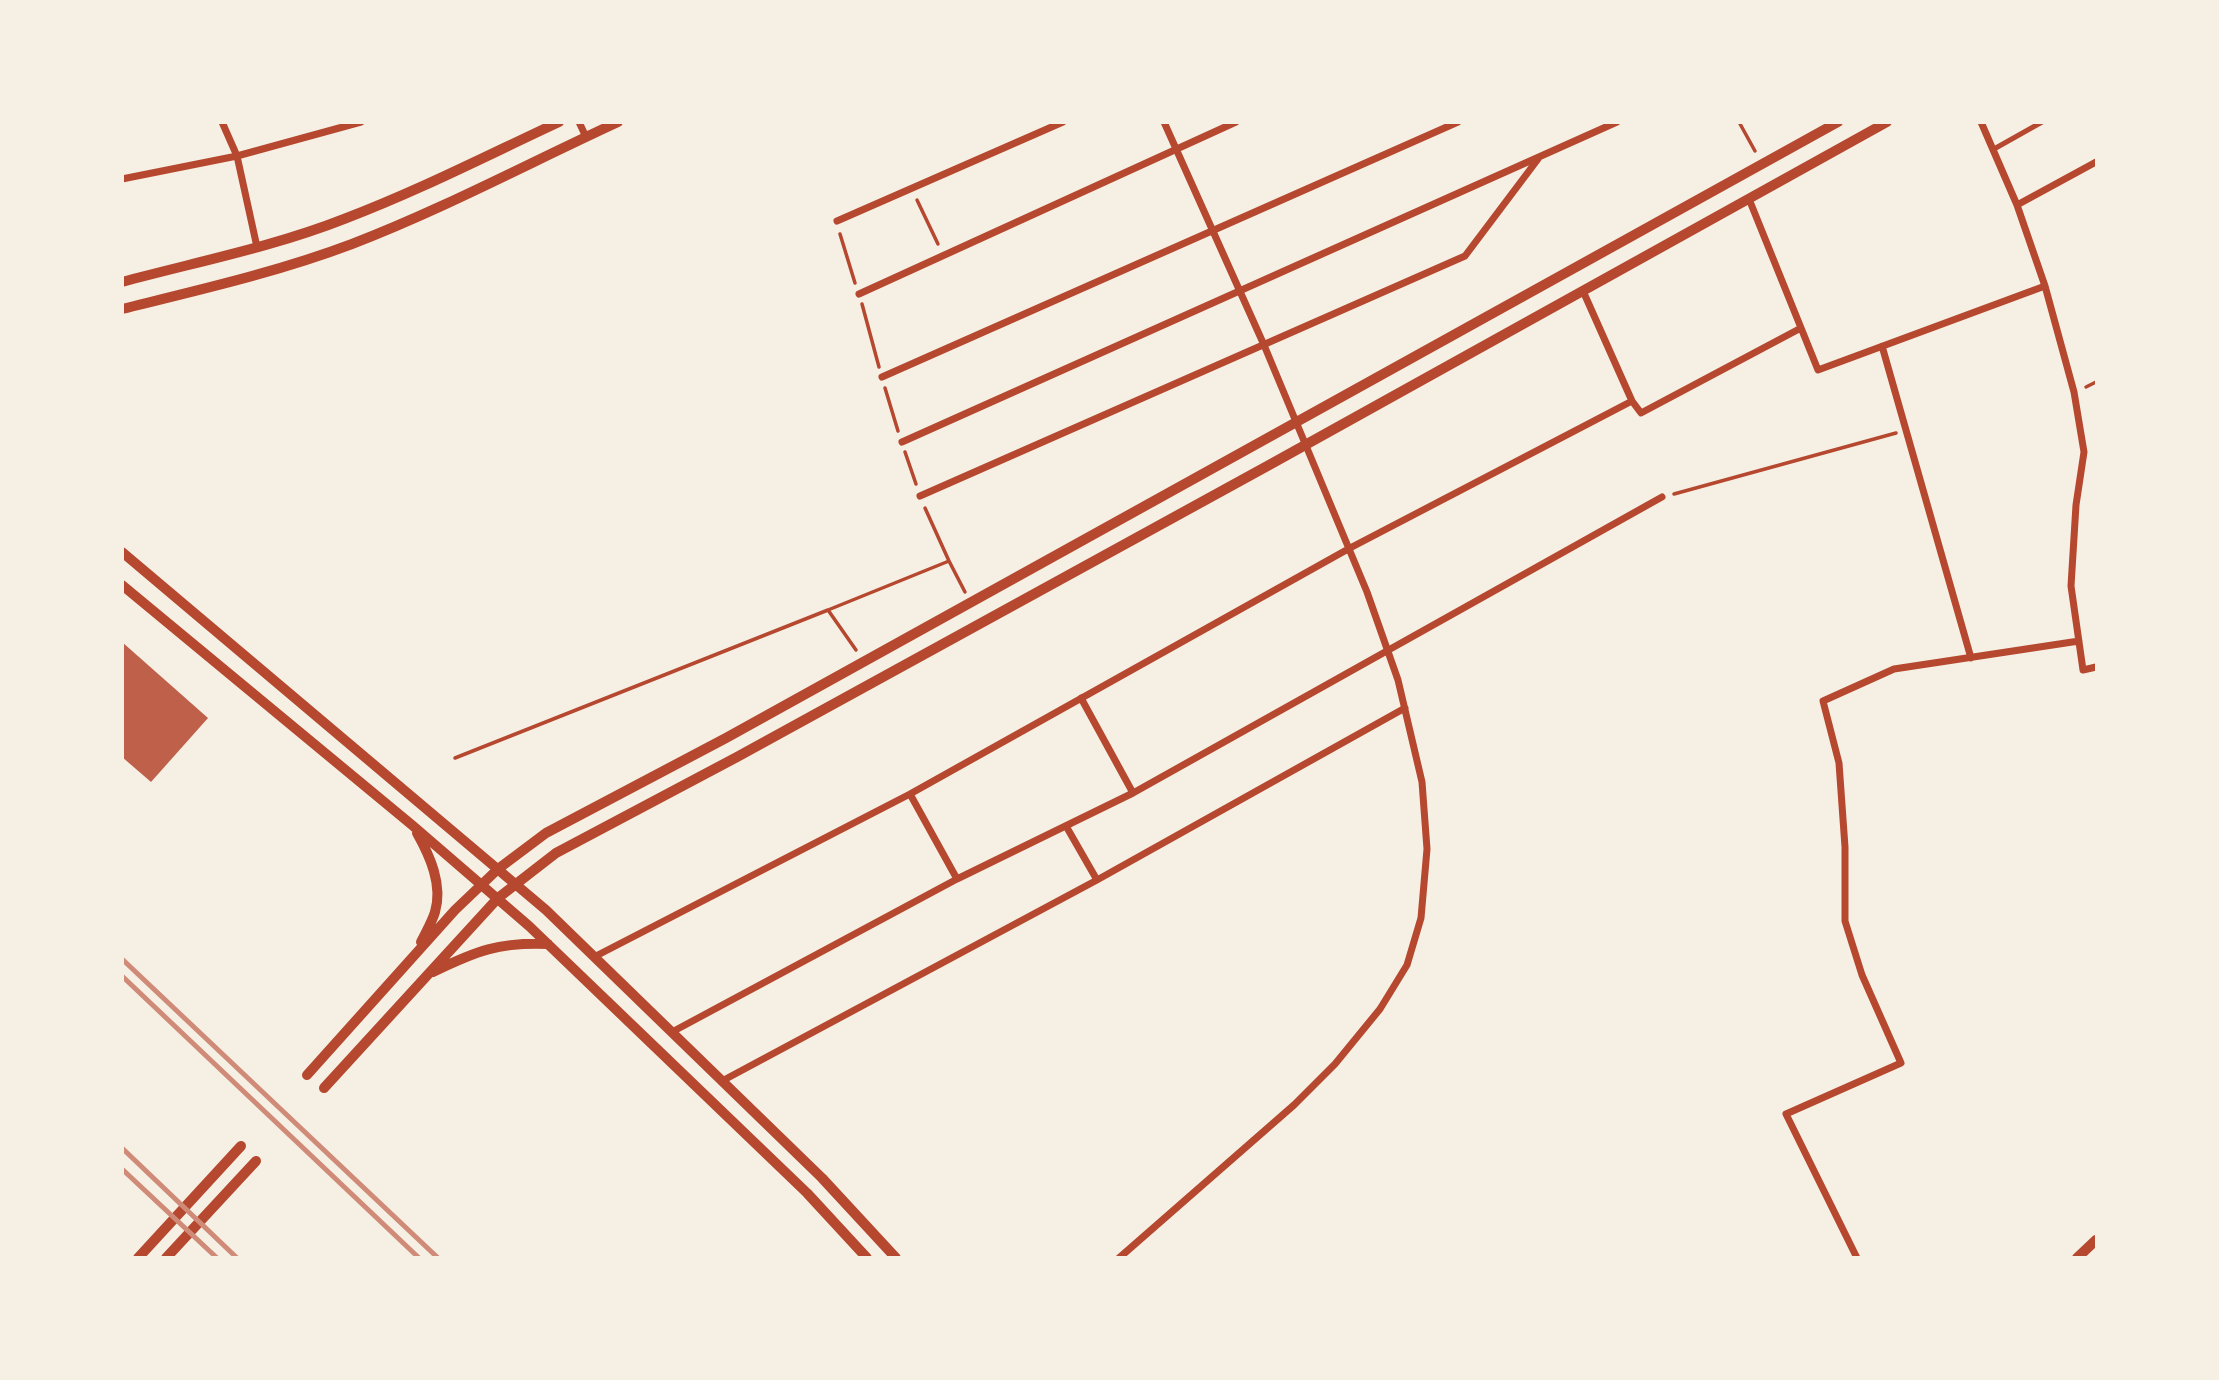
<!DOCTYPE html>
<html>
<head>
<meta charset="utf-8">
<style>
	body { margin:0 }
	#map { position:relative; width:2219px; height:1380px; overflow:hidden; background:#f6efe4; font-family:Helvetica,sans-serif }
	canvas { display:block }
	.frame { position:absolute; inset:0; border:124px solid #f6efe4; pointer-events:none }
</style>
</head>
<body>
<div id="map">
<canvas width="2219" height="1380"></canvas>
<div class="frame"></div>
</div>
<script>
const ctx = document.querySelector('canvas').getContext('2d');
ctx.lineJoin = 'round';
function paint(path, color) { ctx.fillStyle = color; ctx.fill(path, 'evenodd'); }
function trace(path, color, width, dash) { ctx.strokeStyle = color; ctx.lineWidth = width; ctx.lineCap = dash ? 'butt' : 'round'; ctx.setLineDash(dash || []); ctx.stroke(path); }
paint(new Path2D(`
	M122,642L208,718L151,782L122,757Z`), '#bf614a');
trace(new Path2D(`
	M1739,122L1755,151
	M917,200L938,244
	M840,234L855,283
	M862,304L879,367
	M2086,387L2096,382
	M885,388L898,431
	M905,452L916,484
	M1674,494L1896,433
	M925,508L949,561L965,592
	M828,610L949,561
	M455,758L828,610L856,650`), '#b5482f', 3.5);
trace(new Path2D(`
	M1994,149L2042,122`), '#b5482f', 5);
trace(new Path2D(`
	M222,122L237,156L257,247
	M579,122L586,137
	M1981,122L2017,205L2045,286L2074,392L2084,452L2076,505L2071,586L2083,670L2096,667
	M122,179L237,156L361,122
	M1749,199L1818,370L2045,286
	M2017,205L2096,162
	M837,221L1063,122
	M1583,291L1632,401L1641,413L1801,328
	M859,294L1236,122
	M1882,346L1971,658
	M882,377L1458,122
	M902,442L1617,122
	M920,496L1465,256L1538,159
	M1081,698L1133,793
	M910,794L957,879
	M1066,826L1097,880
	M594,957L910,794L1350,548L1632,401
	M672,1032L957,879L1133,793L1662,497
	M722,1081L1097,880L1405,708
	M1119,1258L1294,1105L1335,1064L1380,1009L1407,965L1421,918L1427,849L1422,782L1398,680L1367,592L1264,345L1164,122
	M1857,1258L1786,1114L1901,1063L1862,975L1845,921V847L1839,763L1823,701L1894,669L2079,641`), '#b5482f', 7);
trace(new Path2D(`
	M122,282C196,262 273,247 344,219C418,191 488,155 559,122
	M122,309C199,290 278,272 352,244C443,209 529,163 618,122
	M122,552L546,910L822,1178L896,1258
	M122,585L412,825L529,926L807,1193L867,1258
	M417,833C430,856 443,885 435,912C432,922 426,932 421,942
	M433,972C476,951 499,942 548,944
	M307,1075L455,910L498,869L546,833L726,738L1838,122
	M324,1088L498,898L556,853L737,757L1271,464L1887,122
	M138,1258L241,1146
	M166,1258L256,1161
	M2077,1258L2096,1240`), '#b5482f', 10);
trace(new Path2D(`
	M122,959L438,1258
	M122,976L419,1258
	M122,1148L237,1258
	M122,1169L217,1258`), '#cf8b77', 5);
</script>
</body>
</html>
